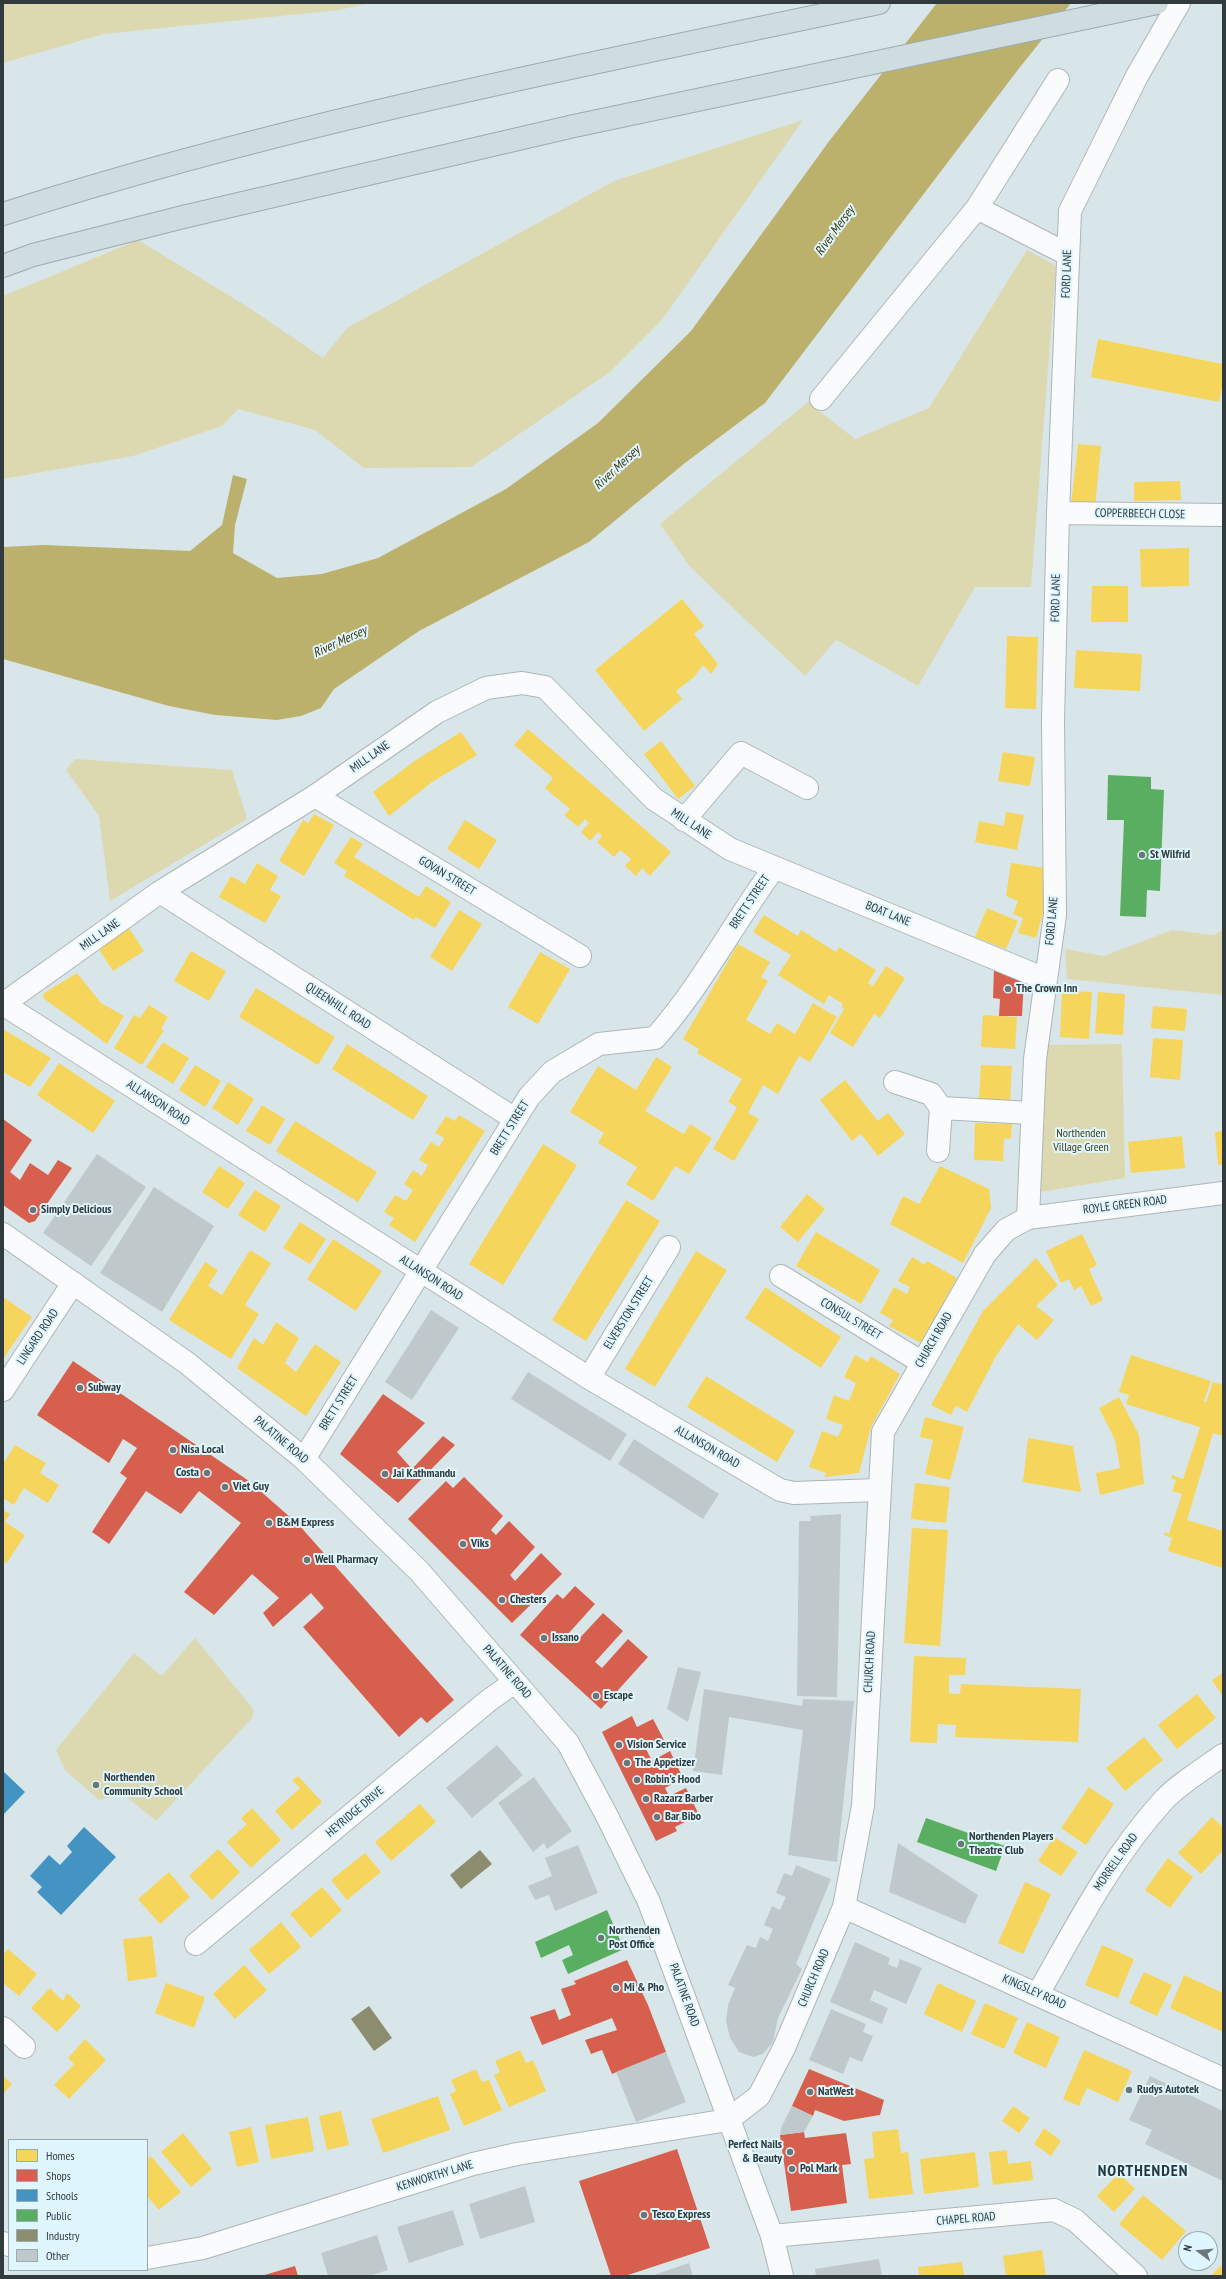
<!DOCTYPE html>
<html>
<head>
<meta charset="utf-8">
<style>
	body { margin:0 }
	#map { position:relative; width:1226px; height:2279px; overflow:hidden; background:#d9e6e9; font-family:"PT Sans Narrow",sans-serif }
	canvas { display:block }
	.frame { position:absolute; inset:0; border:4px solid #313a3d; pointer-events:none }
	.legend { position:absolute; left:8px; top:2139px; width:140px; height:132px; box-sizing:border-box; background:#dff6fe; border:1px solid #99abb1; margin:0; padding:5px 7px; list-style:none; font-size:12px; color:#313a3d }
	.legend li { display:flex; align-items:center; gap:8px; height:20px }
	.legend b { width:20px; border:1px solid #99abb1 }
	.north { position:absolute; left:1178px; top:2231px; width:40px; height:40px; box-sizing:border-box; background:#dff6fe; border:1px solid #99abb1; border-radius:50%; rotate:286deg; font-size:11px; font-weight:700; line-height:16px; text-align:center; color:#313a3d }
	.north::after { content:''; display:block; margin:auto; width:14px; height:18px; background:#6c7679; clip-path:polygon(50% 0,100% 100%,50% 72%,0 100%) }
</style>
</head>
<body>
<div id="map">
<canvas width="1226" height="2279"></canvas>
<div class="frame"></div>
<ul class="legend">
<li><b style="height:11px;background:#f6d55c"></b>Homes</li>
<li><b style="height:11px;background:#d6604d"></b>Shops</li>
<li><b style="height:11px;background:#4393c3"></b>Schools</li>
<li><b style="height:11px;background:#5aae61"></b>Public</li>
<li><b style="height:11px;background:#8c8c6e"></b>Industry</li>
<li><b style="height:11px;background:#bfc9cc"></b>Other</li>
</ul>
<div class="north">N</div>
</div>
<script>
const ctx = document.querySelector('canvas').getContext('2d');
ctx.lineJoin = 'round';
function paint(path, color) { ctx.fillStyle = color; ctx.fill(path, 'evenodd'); }
function trace(path, color, width, dash) { ctx.strokeStyle = color; ctx.lineWidth = width; ctx.lineCap = dash ? 'butt' : 'round'; ctx.setLineDash(dash || []); ctx.stroke(path); }
function write(font, color, halo, rows, align = 'center') {
  ctx.font = font + ' "PT Sans Narrow",sans-serif'; ctx.lineWidth = 4; ctx.setLineDash([]); ctx.textBaseline = 'middle'; ctx.strokeStyle = halo; ctx.fillStyle = color; for (const [text, x, y, turn = 0] of rows) {
    ctx.save(); ctx.translate(x, y); ctx.rotate((+turn || 0) * Math.PI / 180); ctx.textAlign = isNaN(turn) ? turn : align; if (halo) ctx.strokeText(text, 0, 0); ctx.fillText(text, 0, 0); ctx.restore();
  }
}
paint(new Path2D(`
	M3,3H370L339,10L104,34L3,63Z
	M803,120L661,321L610,372L471,467L364,468L315,430L238,409L222,426L133,456L3,479V296L138,240L248,307L323,358L347,328L614,181Z
	M1027,250L1056,266L1031,587H975L918,686L836,640L805,676L690,567L660,524L808,402L855,439L929,408Z
	M75,759L232,770L247,819L110,901L99,816L66,770Z
	M1172,930L1214,935L1223,930V995L1067,979L1065,949L1104,956Z
	M1122,1044L1125,1178L1035,1193L1048,1045Z
	M195,1638L254,1710L252,1718L156,1821L123,1794L99,1800L65,1770L56,1750L134,1653L162,1676Z`), '#dcd9b1');
paint(new Path2D(`
	M937,3H1071L1017,71L765,403L685,463L589,542L419,631L334,689L321,708L301,716L277,720L215,715L169,706L3,659V547L44,545L190,551L222,525L233,475L247,479L235,525L233,553L277,578L322,574L378,558L506,489L598,423L691,331L830,140Z`), '#bbb16d');
paint(new Path2D(`
	M1098,339L1223,364V382L1219,402L1091,377Z
	M1078,444L1101,446L1095,507L1071,505Z
	M1180,481L1181,500L1134,501V482Z
	M1189,548V586L1141,587L1140,549Z
	M1092,586H1128V622H1091Z
	M682,599L704,626L694,634L718,664L711,674L703,665L694,677L676,691L682,699L644,731L595,670Z
	M1007,636L1038,637L1036,709L1005,708Z
	M1076,650L1142,654L1140,691L1074,688Z
	M528,729L671,852L650,876L642,868L636,876L625,866L631,859L620,850L614,857L597,842L602,836L598,832L590,841L581,832L589,823L585,819L578,827L564,815L570,809L545,788L553,778L514,745Z
	M461,732L477,755L432,782L389,816L373,792L416,760Z
	M661,741L695,786L678,799L644,754Z
	M1003,752L1035,757L1030,786L998,781Z
	M1006,812L1024,815L1017,850L975,842L979,821L1004,826Z
	M314,814L334,825L304,876L279,861L303,820L308,823Z
	M465,820L497,840L479,869L447,849Z
	M351,837L363,844L354,857L419,897L426,886L451,902L435,928L416,917L414,920L344,876L347,871L334,863Z
	M257,863L278,876L270,890L281,896L265,923L219,897L231,876L245,884Z
	M1011,863L1046,868L1045,906L1036,938L1018,933L1023,918L1013,914L1018,901L1006,896Z
	M987,908L1018,921L1006,949L975,937Z
	M459,910L482,924L452,971L430,957Z
	M764,915L798,936L801,930L836,952L839,947L876,970L868,983L873,986L886,966L905,978L880,1018L874,1014L853,1047L830,1033L844,1009L841,1007L843,1004L829,995L824,1004L778,975L791,955L753,932Z
	M129,928L144,951L113,971L98,948Z
	M738,944L770,962L761,977L768,981L746,1020L770,1034L777,1023L795,1034L813,1003L837,1017L810,1062L799,1056L778,1094L763,1085L748,1113L759,1119L734,1161L713,1149L737,1107L728,1102L742,1079L697,1053L699,1049L683,1039Z
	M191,951L226,971L209,1001L174,981Z
	M540,952L570,969L538,1024L508,1007Z
	M77,973L101,1003L124,1016L107,1044L43,998L44,993Z
	M256,988L335,1037L318,1065L239,1017Z
	M1062,991L1092,992L1089,1039L1060,1037Z
	M1098,992L1125,994L1123,1035L1095,1033Z
	M149,1005L168,1017L161,1029L164,1030L142,1065L114,1048L134,1015L140,1018Z
	M1153,1006L1187,1009L1185,1031L1151,1028Z
	M983,1015L1017,1017L1015,1049L981,1047Z
	M3,1029L51,1058L30,1087L3,1072Z
	M1153,1038L1183,1040L1180,1080L1150,1077Z
	M163,1042L189,1058L173,1084L146,1067Z
	M347,1044L428,1096L413,1120L332,1069Z
	M656,1057L672,1067L645,1111L684,1134L690,1124L712,1138L689,1174L675,1166L653,1201L626,1184L637,1167L598,1143L604,1133L570,1112L598,1066L636,1090Z
	M59,1063L115,1101L93,1133L37,1095Z
	M195,1065L221,1081L205,1107L179,1090Z
	M981,1065L1012,1066L1010,1101L979,1100Z
	M845,1080L878,1121L888,1113L905,1134L878,1156L861,1134L852,1141L820,1100Z
	M228,1082L254,1099L238,1125L212,1108Z
	M262,1105L285,1119L270,1145L246,1131Z
	M459,1115L485,1131L415,1242L389,1225L394,1218L384,1212L395,1195L406,1201L413,1190L404,1184L413,1170L422,1176L428,1165L419,1160L431,1142L439,1147L444,1138L435,1133L446,1116L455,1121Z
	M295,1121L377,1172L358,1202L276,1151Z
	M975,1123L1012,1124L1011,1139L1004,1138L1003,1161L974,1160Z
	M1223,1131V1164L1218,1165L1215,1132Z
	M1182,1136L1185,1168L1131,1173L1128,1142Z
	M543,1144L577,1165L503,1285L469,1264Z
	M219,1166L245,1183L228,1209L202,1192Z
	M940,1166L989,1189L991,1208L963,1263L890,1224L903,1196L919,1204Z
	M255,1190L281,1206L265,1232L238,1215Z
	M807,1194L825,1209L798,1242L780,1227Z
	M626,1200L660,1221L586,1341L552,1320Z
	M300,1222L326,1239L310,1264L283,1248Z
	M816,1232L880,1270L861,1304L796,1266Z
	M1082,1234L1097,1265L1089,1269L1103,1300L1091,1306L1081,1286L1074,1290L1069,1279L1061,1283L1046,1251Z
	M333,1239L382,1271L356,1311L307,1279Z
	M250,1250L271,1263L245,1305L259,1314L231,1359L169,1320L205,1262L218,1270L208,1286L222,1295Z
	M696,1251L727,1270L655,1387L625,1369Z
	M912,1257L925,1265L927,1261L957,1278L921,1343L889,1326L893,1320L880,1313L894,1287L907,1294L910,1287L898,1281Z
	M1036,1258L1058,1285L1036,1306L1054,1320L1037,1340L1018,1324L996,1356L967,1412L956,1406L951,1415L931,1405L983,1311Z
	M765,1287L841,1337L821,1368L745,1318Z
	M3,1297L32,1317L3,1359Z
	M276,1322L299,1338L285,1363L296,1372L315,1344L341,1362L306,1416L237,1368L254,1338L263,1345Z
	M855,1355L868,1362L871,1356L900,1374L871,1427L859,1473L824,1477L826,1473L809,1467L822,1431L838,1437L843,1425L826,1419L834,1395L849,1401L856,1383L844,1377Z
	M1131,1355L1211,1381L1204,1401L1206,1402L1213,1382L1223,1385V1436L1213,1433L1187,1520L1223,1531V1568L1168,1551L1172,1538L1164,1535L1165,1532L1169,1534L1182,1494L1172,1491L1176,1480L1171,1478L1172,1475L1183,1479L1200,1427L1126,1404L1129,1395L1119,1392Z
	M706,1376L795,1431L777,1462L687,1407Z
	M1119,1397L1139,1435L1144,1484L1100,1495L1096,1473L1120,1468L1115,1440L1099,1408Z
	M925,1417L964,1427L950,1480L925,1474L933,1440L920,1437Z
	M1028,1438L1073,1446L1081,1492L1023,1482Z
	M15,1445L46,1463L40,1473L59,1485L48,1503L24,1488L14,1505L3,1498V1464Z
	M915,1483L950,1487L946,1523L911,1519Z
	M3,1510L10,1514L5,1522L25,1535L7,1563L3,1561Z
	M912,1528L948,1530L940,1646L904,1643Z
	M914,1656L966,1658L965,1675H949V1693L960,1694L961,1684L1081,1689L1078,1742L955,1737L956,1725L938,1724L937,1743L910,1742Z
	M1223,1673V1697L1212,1680Z
	M1197,1694L1216,1718L1177,1749L1158,1725Z
	M1144,1737L1163,1760L1125,1791L1106,1768Z
	M298,1776L322,1802L292,1830L275,1811L300,1788L292,1780Z
	M1089,1787L1114,1804L1086,1845L1061,1828Z
	M420,1804L436,1822L391,1861L375,1842Z
	M252,1808L281,1840L251,1868L227,1842L247,1824L241,1818Z
	M1212,1817L1223,1827V1850L1201,1874L1178,1853Z
	M1054,1837L1078,1852L1061,1876L1038,1861Z
	M218,1849L240,1872L212,1900L189,1876Z
	M365,1853L381,1872L347,1900L331,1880Z
	M1168,1858L1193,1877L1170,1908L1145,1890Z
	M169,1872L190,1897L160,1924L138,1899Z
	M1025,1882L1051,1894L1023,1954L998,1943Z
	M322,1887L342,1910L311,1938L290,1914Z
	M281,1922L301,1947L269,1974L249,1950Z
	M152,1936L157,1977L128,1981L123,1939Z
	M1102,1945L1134,1959L1118,1998L1085,1985Z
	M8,1949L37,1974L19,1996L3,1983V1955Z
	M244,1965L267,1990L235,2019L213,1994Z
	M1144,1972L1172,1985L1157,2016L1129,2003Z
	M1184,1975L1223,1993V2032L1170,2008Z
	M166,1983L205,1997L194,2028L155,2013Z
	M938,1983L976,2001L962,2032L924,2014Z
	M50,1988L63,2001L67,1993L81,2006L57,2032L31,2008Z
	M985,2003L1018,2018L1004,2049L971,2034Z
	M1027,2022L1060,2037L1046,2068L1013,2053Z
	M85,2039L106,2060L69,2099L54,2085L74,2064L68,2058Z
	M520,2050L526,2063L533,2060L546,2091L509,2107L494,2075L500,2072L495,2061Z
	M1084,2050L1132,2071L1118,2102L1087,2088L1079,2106L1063,2099Z
	M476,2069L482,2082L489,2080L502,2110L464,2126L450,2094L456,2091L451,2080Z
	M3,2076L12,2084L3,2094Z
	M438,2096L450,2130L383,2153L371,2119Z
	M1013,2106L1030,2118L1019,2133L1002,2121Z
	M341,2111L349,2145L327,2150L319,2116Z
	M308,2117L314,2151L271,2159L265,2125Z
	M251,2127L259,2162L237,2167L229,2132Z
	M1044,2128L1061,2141L1051,2156L1034,2144Z
	M898,2129L901,2153L908,2152L913,2194L869,2199L864,2159L874,2158L872,2132Z
	M183,2133L212,2169L191,2187L161,2152Z
	M1007,2150L1008,2164L1031,2161L1033,2180L993,2185L989,2152Z
	M975,2152L979,2187L924,2194L920,2159Z
	M151,2156L181,2192L159,2210L147,2196V2160Z
	M1119,2173L1135,2189L1114,2212L1097,2196Z
	M1143,2195L1186,2231L1162,2260L1119,2224Z
	M1042,2250L1046,2276H1006L1003,2256Z
	M962,2262L964,2276H919L918,2267Z
	M1221,2265L1223,2276H1211Z`), '#f6d55c');
paint(new Path2D(`
	M994,968L1024,979L1022,1016H999L1000,999L993,998Z
	M3,1119L32,1140L10,1172L20,1180L30,1163L48,1175L58,1160L72,1168L35,1221L29,1223L3,1205Z
	M73,1361L249,1481L299,1525L454,1700L427,1723L421,1717L399,1737L303,1627L324,1608L311,1593L273,1627L263,1613L279,1598L252,1574L214,1615L184,1592L241,1523L199,1491L181,1514L146,1491L109,1544L92,1532L127,1478L120,1473L137,1448L123,1439L109,1463L37,1415Z
	M383,1394L425,1423L397,1452L412,1469L443,1436L455,1445L398,1503L340,1454Z
	M464,1477L503,1516L491,1530L496,1535L509,1521L535,1547L510,1575L515,1581L541,1553L562,1574L512,1623L408,1519L446,1481L453,1488Z
	M575,1586L595,1604L568,1634L576,1642L603,1613L623,1631L595,1662L602,1668L628,1639L648,1657L601,1709L520,1635L557,1594L563,1599Z
	M632,1716L637,1727L653,1719L664,1740L646,1749L652,1761L670,1751L683,1778L665,1788L669,1796L686,1788L699,1815L675,1827L677,1831L656,1841L602,1732Z
	M627,1960L648,2005L666,2052L612,2074L602,2050L591,2054L585,2040L617,2030L612,2018L542,2045L530,2017L555,2009L559,2020L571,2015L561,1989L576,1984L574,1981Z
	M809,2069L884,2100L880,2115L844,2121L815,2110L813,2116L792,2106Z
	M804,2132L805,2138L846,2133L851,2164L842,2165L847,2203L791,2211L780,2135Z
	M677,2149L710,2248L625,2276H611L579,2181Z
	M295,2266L298,2276H261Z`), '#d6604d');
paint(new Path2D(`
	M3,1771L25,1792L3,1815Z
	M84,1827L116,1857L61,1915L37,1892L42,1887L30,1876L49,1855L60,1865L72,1852L67,1846Z`), '#4393c3');
paint(new Path2D(`
	M1108,775L1151,777V789L1164,790L1160,891L1147,890L1146,917L1120,916L1124,820H1107Z
	M926,1818L1005,1846L996,1871L917,1842Z
	M607,1910L624,1949L568,1974L562,1960L573,1955L569,1945L541,1958L535,1942Z`), '#5aae61');
paint(new Path2D(`
	M480,1850L492,1864L461,1889L450,1875Z
	M369,2006L392,2038L374,2051L351,2019Z`), '#8c8c6e');
paint(new Path2D(`
	M97,1154L146,1187L91,1266L43,1233Z
	M154,1187L214,1226L162,1312L100,1273Z
	M431,1310L459,1328L412,1400L385,1382Z
	M528,1372L627,1434L610,1461L511,1399Z
	M634,1439L719,1494L703,1519L618,1464Z
	M841,1514L837,1697L797,1696L799,1521H811L810,1516Z
	M678,1667L701,1672L688,1722L667,1709Z
	M704,1689L802,1706L803,1699L854,1701L837,1862L788,1855L803,1730L729,1717L722,1775L693,1771Z
	M497,1745L523,1775L472,1818L446,1788Z
	M534,1777L572,1831L547,1849L544,1843L533,1852L498,1803Z
	M898,1843L978,1895L965,1924L889,1892Z
	M578,1845L598,1893L555,1911L549,1895L535,1900L528,1886L552,1876L545,1858Z
	M796,1865L831,1879L796,1964L802,1969L778,2018L773,2042L763,2054L753,2057L739,2052L730,2038L726,2021L728,2005L735,1988L728,1985L747,1945L756,1948L760,1937L768,1941L773,1929L764,1925L772,1906L780,1910L786,1897L776,1893L784,1873L792,1876Z
	M855,1942L890,1958L888,1964L897,1968L900,1959L922,1968L906,2004L874,1990L870,2000L888,2008L882,2024L830,2002Z
	M831,2009L866,2024L863,2032L873,2036L862,2062L850,2057L843,2074L809,2060Z
	M666,2052L686,2102L636,2122L616,2072Z
	M1150,2076L1223,2111V2181L1145,2144L1152,2130L1129,2120Z
	M792,2106L813,2116L804,2132L780,2135L781,2128Z
	M525,2186L535,2222L480,2239L469,2204Z
	M453,2210L464,2245L409,2263L397,2227Z
	M377,2235L388,2270L369,2276H328L321,2253Z
	M879,2259L882,2276H816L815,2269Z
	M689,2263L693,2276H651Z`), '#bfc9cc');
const minor = new Path2D(`
	M977,208L1067,254
	M821,399L977,208L1058,80
	M1058,513L1223,515
	M315,796L580,956
	M684,820L741,753L807,788
	M160,892L515,1119
	M3,1004L160,892L315,796L437,712L486,688L522,683L545,687L654,799L730,849L1045,979
	M3,1004L589,1378L780,1490L794,1493L878,1490
	M895,1082L931,1094L941,1108L938,1151
	M941,1108L1031,1113
	M1028,1218L1035,1059L1055,915L1053,720L1058,513L1070,211L1137,76L1179,3
	M781,1276L921,1362
	M589,1378L669,1247
	M3,1390L73,1283
	M304,1459L529,1097L552,1072L599,1044L655,1038C701,986 733,924 774,868
	M844,1907L1223,2079
	M196,1944L488,1701L515,1682
	M1038,1994C1076,1927 1111,1858 1163,1801C1177,1785 1205,1768 1223,1755
	M3,2028L24,2047
	M772,2236L1054,2210L1075,2220L1136,2276
	M3,2243L9,2245
	M147,2258L203,2248L473,2164L517,2154L728,2120`);
const secondary = new Path2D(`
	M3,1234L187,1363L304,1459L419,1571L568,1743L608,1818L649,1902L772,2236L782,2276
	M728,2120L759,2096L784,2048L844,1907L863,1806L883,1432L985,1254L1006,1230L1028,1218L1223,1193`);
const motorway = new Path2D(`
	M3,214C289,122 585,65 879,3
	M3,266L33,255L183,217L574,126L1157,3`);
trace(minor, '#acb6b9', 24);
trace(secondary, '#acb6b9', 24);
trace(motorway, '#9aacb1', 24);
trace(minor, '#f9fbfc', 22);
trace(secondary, '#f9fbfc', 22);
trace(motorway, '#cfdce0', 22);
for (const [x, y, r, color] of [
	[1142,855,4,"#6c7679"],
	[1008,989,4,"#6c7679"],
	[33,1210,4,"#6c7679"],
	[80,1388,4,"#6c7679"],
	[173,1450,4,"#6c7679"],
	[207,1473,4,"#6c7679"],
	[385,1474,4,"#6c7679"],
	[225,1487,4,"#6c7679"],
	[269,1523,4,"#6c7679"],
	[463,1544,4,"#6c7679"],
	[307,1560,4,"#6c7679"],
	[502,1600,4,"#6c7679"],
	[544,1638,4,"#6c7679"],
	[596,1696,4,"#6c7679"],
	[619,1745,4,"#6c7679"],
	[627,1763,4,"#6c7679"],
	[637,1780,4,"#6c7679"],
	[96,1785,4,"#6c7679"],
	[646,1799,4,"#6c7679"],
	[657,1817,4,"#6c7679"],
	[961,1844,4,"#6c7679"],
	[601,1938,4,"#6c7679"],
	[616,1988,4,"#6c7679"],
	[1129,2090,4,"#6c7679"],
	[810,2092,4,"#6c7679"],
	[790,2152,4,"#6c7679"],
	[792,2169,4,"#6c7679"],
	[644,2215,4,"#6c7679"]
]) { const dot = new Path2D(); dot.arc(x, y, r, 0, 2 * Math.PI); ctx.fillStyle = color; ctx.fill(dot); trace(dot, '#dff6fe', 1.5); }
write('12px', '#313a3d', '#dff6fe', [
	["FORD LANE",1067,274,-88],
	["COPPERBEECH CLOSE",1140,514,1],
	["FORD LANE",1056,598,-89],
	["MILL LANE",370,757,-35],
	["MILL LANE",691,824,33],
	["GOVAN STREET",447,876,31],
	["BRETT STREET",750,902,-56],
	["BOAT LANE",888,914,22],
	["FORD LANE",1052,921,-85],
	["MILL LANE",100,935,-35],
	["QUEENHILL ROAD",338,1006,33],
	["ALLANSON ROAD",158,1103,33],
	["BRETT STREET",510,1128,-58],
	["ROYLE GREEN ROAD",1125,1205,-7],
	["ALLANSON ROAD",431,1278,33],
	["ELVERSTON STREET",629,1313,-58],
	["CONSUL STREET",851,1319,31],
	["LINGARD ROAD",38,1337,-56],
	["CHURCH ROAD",934,1340,-60],
	["BRETT STREET",339,1403,-58],
	["PALATINE ROAD",281,1440,40],
	["ALLANSON ROAD",707,1447,30],
	["CHURCH ROAD",870,1662,-87],
	["PALATINE ROAD",507,1672,49],
	["HEYRIDGE DRIVE",355,1812,-40],
	["MORRELL ROAD",1116,1862,-55],
	["CHURCH ROAD",814,1978,-67],
	["KINGSLEY ROAD",1034,1992,24],
	["PALATINE ROAD",684,1995,70],
	["KENWORTHY LANE",435,2176,-17],
	["CHAPEL ROAD",966,2219,-5]
]);
write('bold 12px', '#313a3d', '#dff6fe', [
	["St Wilfrid",1150,855],
	["The Crown Inn",1016,989],
	["Simply Delicious",41,1210],
	["Subway",88,1388],
	["Nisa Local",181,1450],
	["Costa",199,1473,"right"],
	["Jai Kathmandu",393,1474],
	["Viet Guy",233,1487],
	["B&M Express",277,1523],
	["Viks",471,1544],
	["Well Pharmacy",315,1560],
	["Chesters",510,1600],
	["Issano",552,1638],
	["Escape",604,1696],
	["Vision Service",627,1745],
	["The Appetizer",635,1763],
	["Northenden",104,1778],
	["Community School",104,1792],
	["Robin's Hood",645,1780],
	["Razarz Barber",654,1799],
	["Bar Bibo",665,1817],
	["Northenden Players",969,1837],
	["Theatre Club",969,1851],
	["Northenden",609,1931],
	["Post Office",609,1945],
	["Mi & Pho",624,1988],
	["Rudys Autotek",1137,2090],
	["NatWest",818,2092],
	["Perfect Nails",782,2145,"right"],
	["& Beauty",782,2159,"right"],
	["Pol Mark",800,2169],
	["Tesco Express",652,2215]
], 'left');
write('12px', '#433a11', '#dff6fe', [
	["Northenden",1081,1134],
	["Village Green",1081,1148]
]);
write('italic 13px', '#40380e', '#dff6fe', [
	["River Mersey",835,231,-54],
	["River Mersey",617,468,-43],
	["River Mersey",340,642,-25]
]);
ctx.letterSpacing = '1px';
write('bold 16px', '#25383d', '#dff6fe', [
	["NORTHENDEN",1143,2171]
]);
ctx.letterSpacing = '0px';
</script>
</body>
</html>
